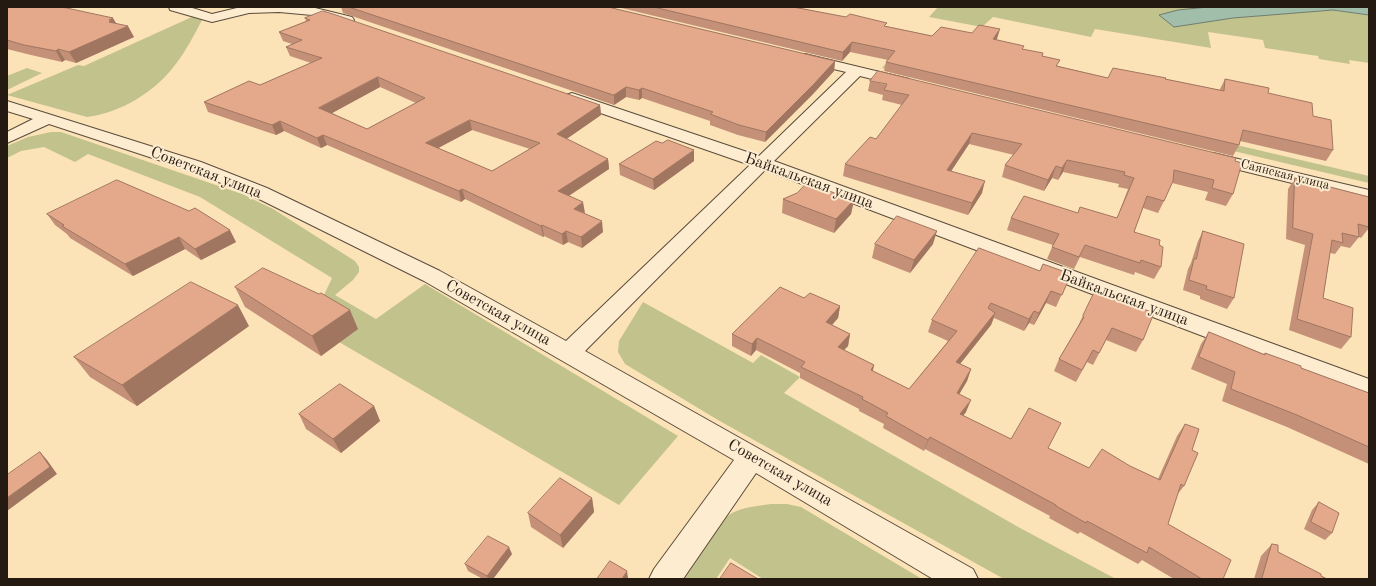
<!DOCTYPE html>
<html>
<head>
<meta charset="utf-8">
<style>
	body { margin:0 }
	#map { position:relative; width:1376px; height:586px; overflow:hidden; background:#fce2b7; font-family:"Old Standard TT",serif }
	canvas { display:block }
	.frame { position:absolute; inset:0; border:8px solid #241a12; pointer-events:none }
</style>
</head>
<body>
<div id="map">
<canvas width="1376" height="586"></canvas>
<div class="frame"></div>
</div>
<script>
const ctx = document.querySelector('canvas').getContext('2d');
ctx.lineJoin = 'round';
function paint(path, color) { ctx.fillStyle = color; ctx.fill(path, 'evenodd'); }
function trace(path, color, width, dash) { ctx.strokeStyle = color; ctx.lineWidth = width; ctx.lineCap = dash ? 'butt' : 'round'; ctx.setLineDash(dash || []); ctx.stroke(path); }
function write(font, color, halo, rows, align = 'center') {
  ctx.font = font + ' "Old Standard TT",serif'; ctx.lineWidth = 4; ctx.setLineDash([]); ctx.textBaseline = 'middle'; ctx.strokeStyle = halo; ctx.fillStyle = color; for (const [text, x, y, turn = 0] of rows) {
    ctx.save(); ctx.translate(x, y); ctx.rotate((+turn || 0) * Math.PI / 180); ctx.textAlign = isNaN(turn) ? turn : align; if (halo) ctx.strokeText(text, 0, 0); ctx.fillText(text, 0, 0); ctx.restore();
  }
}
paint(new Path2D(`
	M938,7H1209L1159,15L1174,27L1233,18L1333,10L1369,15V63L1349,60L1350,64L1319,59L1318,56L1265,48L1263,40L1208,32L1211,48L1095,29L1091,37L993,17L982,27L929,17Z
	M194,16L202,20C194,35 186,51 175,65C155,92 120,113 87,117L7,95L78,65L84,66Z
	M886,63L1369,176V183L882,68Z
	M27,68L42,73L7,90V76Z
	M51,132H61L242,194L273,209L355,261L359,267V272L353,280L335,295L376,319L425,284L678,436L619,505L339,342L324,295L332,278L200,197L88,154L75,162L44,147L21,151L7,158V146L28,137Z
	M643,302L753,363L761,355L800,377L784,393L1020,528L1116,579H1004L718,420L625,364L618,352L619,341Z
	M771,504H787L801,507L922,579H763L730,558L716,579H681C693,562 714,523 732,513C744,507 757,506 771,504Z`), '#c2c28c');
const water = new Path2D(`
	M1209,7H1369V15L1333,10L1233,18L1174,27L1159,15L1178,10Z`);
paint(water, '#a0beaa');
trace(water, '#6e7c6d', 1);
const minor = new Path2D(`
	M169,7H189L212,14L241,7H311L352,17L354,20L352,23L347,24L312,15L279,12L249,13L212,22L170,10Z
	M805,54L909,79L912,82L909,85L904,87L860,76L774,161L1369,379V399L765,170L585,351L973,569L978,579H933L756,473L683,579H649L654,569L734,460L424,281L253,196L189,170L49,124L7,143V132L33,119L7,111V101L201,162L267,188L440,271L566,341L750,165L566,101L564,98L566,95L572,93L578,95L759,156L846,72L800,61L798,58L800,55Z
	M1213,153L1369,190V202L1207,162L1204,158L1207,154Z`);
trace(minor, '#5a4c3b', 2);
paint(minor, '#fdecd0');
paint(new Path2D(`
	M7,7L117,24L134,37L76,63L65,60L62,62L31,55L7,49Z
	M341,7H608L835,61L834,71L813,94L765,142L738,135L710,125V121L642,98L639,100L626,97L614,105L343,13Z
	M617,7H796L932,36L997,39V40L1043,56L1058,66L1108,78L1165,79L1220,90V89L1225,79L1268,93L1313,116L1333,150L1326,161L1240,141L1239,145L1233,156L884,71L886,62L888,60L850,52L842,61Z
	M305,18L600,105L601,115L566,139L608,159L609,169L569,196L584,213L603,232L582,248L568,242L563,245L544,236L543,237L465,199L461,202L327,145L321,148L284,131L276,135L208,112L204,102L260,85L311,63L290,56L286,47L292,44L283,41L279,32L306,21ZM380,87L416,103L367,129L332,113ZM472,130L530,149L492,171L438,148Z
	M870,81L1235,161L1233,194L1226,206L1205,200L1208,192L1172,183L1164,201L1158,213L1143,208L1134,232L1159,245L1161,267L1154,279L1135,272L1134,275L1080,257L1074,269L1047,259L1053,245L1007,230L1011,218L1078,213L1117,218L1128,189L1118,187L1119,184L1063,172L1058,180L1052,178L1044,191L1002,177L1005,165L1014,155L969,144L951,171L982,193L968,215L843,176L845,164L876,139L902,105L882,100L883,95L868,91Z
	M694,161L654,190L620,175L619,164Z
	M1295,178L1369,197V228L1361,238L1359,237L1350,248L1341,246L1335,254L1330,253L1323,298L1351,337L1341,349L1289,330L1305,245L1286,239L1288,189Z
	M783,199L854,200L851,214L834,233L782,213Z
	M47,214L236,242L201,260L185,249L133,276L70,238L67,234L55,225Z
	M1203,231L1234,298L1227,309L1200,299V296L1183,290L1188,269L1191,263L1198,241Z
	M875,244H933L910,273L872,258Z
	M1040,271L1071,274L1056,307L1046,303L1034,325L1029,323L1024,331L994,318L991,325L960,364L971,369L967,381L959,394L966,412L963,416L1011,439L1048,448L1089,468L1130,466L1158,479L1177,436L1185,424L1192,450L1184,486L1177,495L1168,524L1223,579H1174L1142,560L1138,564L1080,532L1078,534L1049,518L1050,516L925,449L924,451L883,428L884,424L859,411V409L800,378V373L756,350L751,356L732,346V334L804,298L840,306L838,318L832,325L850,334L848,346L844,350L874,365L873,371L909,389L948,341L928,332L932,320Z
	M235,287L358,329L321,356L245,307Z
	M1095,291L1143,340L1136,352L1106,340L1093,365L1087,362L1076,382L1054,371L1059,359L1077,328Z
	M249,326L137,406L90,377L74,357Z
	M1209,332L1264,354L1265,353L1301,368L1369,393V464L1287,427L1222,401L1227,384L1191,369L1201,344Z
	M374,406L380,421L341,453L306,429L299,414Z
	M592,498L594,512L563,548L531,527L528,513Z
	M1319,502L1332,533L1325,540L1304,529L1312,510Z
	M1272,544L1278,552L1327,579H1254L1261,556Z
	M512,554L493,579H483L468,571L465,564Z`), '#c49178');
paint(new Path2D(`
	M113,18L119,28L128,26L134,37L76,63L69,52L109,20Z
	M1000,29L997,39L990,48L993,39Z
	M852,42L850,52L842,61L843,52Z
	M58,49L65,60L62,62L56,51Z
	M835,61L834,71L813,94L765,142L766,132Z
	M378,77L380,87L323,118L319,108Z
	M626,87V97L614,105V95Z
	M642,88V98L639,100V90Z
	M600,105L601,115L558,145L557,134Z
	M470,120L472,130L429,153L426,143Z
	M280,121L284,131L276,135L272,125Z
	M972,133L969,144L944,182L947,170Z
	M323,135L327,145L321,148L317,138Z
	M694,150V161L654,190L653,179Z
	M608,159L609,169L559,202L558,191Z
	M1067,160L1063,172L1058,180L1062,168Z
	M1056,166L1052,178L1044,191L1048,180Z
	M985,181L982,193L968,215L972,203Z
	M462,189L465,199L461,202L459,191Z
	M854,200L851,214L834,233L836,219Z
	M583,202L585,213L574,209Z
	M602,221L603,232L582,248L581,237Z
	M542,225L544,236L543,237L541,226Z
	M230,230L236,242L201,260L195,249Z
	M566,231L568,242L563,245L562,234Z
	M937,231L933,244L910,273L914,260Z
	M179,237L185,249L133,276L125,264Z
	M1051,291L1046,303L1034,325L1039,313Z
	M238,305L249,326L137,406L122,385Z
	M840,306L838,318L824,334L826,322Z
	M350,310L358,329L321,356L312,336Z
	M1034,311L1029,323L1024,331L1029,319Z
	M995,313L991,325L952,374L956,362Z
	M850,334L848,346L835,359L838,347Z
	M757,338L756,350L751,356L752,344Z
	M874,365L871,377V370Z
	M971,369L967,381L953,405L957,393Z
	M971,400L966,412L955,426L960,414Z
	M374,406L380,421L341,453L333,439Z
	M930,437L925,449L924,451L928,440Z
	M40,452L47,460L57,474L7,511V498Z
	M592,498L594,512L563,548L560,535Z
	M509,547L512,554L493,579H488L487,576Z
	M627,571L628,578L627,579H622Z`), '#a07661');
const building = new Path2D(`
	M7,7H62L113,18L109,20L113,21L109,22L128,26L69,52L58,49L56,51L24,45L7,40Z
	M349,7H608L835,61L814,84L766,132L739,125L710,114L713,112L642,88L639,90L626,87L614,95Z
	M654,7H793L846,17L850,14L887,23L884,26L932,36L941,27L972,33L979,25L1000,29L993,39L1024,46L1022,49L1043,53L1042,56L1060,60L1056,66L1108,78L1113,68L1166,78L1165,79L1224,91L1225,79L1269,88L1268,93L1312,103L1313,116L1331,120L1333,150L1243,130L1239,145L886,62L895,51L852,42L843,52Z
	M323,11L336,15L600,105L557,134L608,159L558,191L583,202L574,209L602,221L581,237L566,231L562,234L542,225L541,226L462,189L459,191L323,135L317,138L280,121L272,125L204,102L249,81L260,85L322,58L286,47L302,40L279,32L310,20L305,18ZM378,77L425,98L367,129L319,108ZM470,120L540,143L492,171L426,143Z
	M878,71L1236,158L1235,161L1242,163L1233,194L1212,188L1214,180L1174,170L1173,181L1164,201L1147,196L1134,232L1160,240L1159,245L1163,247L1161,267L1141,260L1140,263L1085,245L1079,257L1052,247L1059,234L1011,218L1024,196L1078,213L1080,207L1117,218L1134,178L1124,175L1125,172L1067,160L1062,168L1056,166L1048,180L1005,165L1022,144L972,133L947,170L985,181L972,203L845,164L870,137L876,139L909,95L884,90L887,84L870,81Z
	M668,140L694,150L653,179L619,164L656,141L662,143Z
	M1295,178L1369,197V227L1358,224L1359,237L1342,233L1343,243L1332,240L1323,298L1353,308L1351,337L1297,319L1313,234L1293,228Z
	M117,180L189,211L195,208L230,230L195,249L179,237L125,264L62,226L64,225L47,214Z
	M807,183L854,200L836,219L783,199L797,193Z
	M897,216L937,231L914,260L875,244Z
	M1203,231L1244,244L1234,298L1206,289L1207,286L1189,280L1194,259H1196Z
	M979,248L1040,271L1043,264L1071,274L1062,295L1051,291L1039,313L1034,311L1029,319L991,303L988,308L995,313L956,362L971,369L957,393L971,400L960,414L1011,439L1029,408L1061,423L1048,448L1089,468L1102,449L1130,466L1160,480L1185,424L1199,429L1192,450L1198,453L1184,486L1181,484L1168,524L1231,560L1223,579H1202L1149,547L1147,553L1087,521L1086,523L1056,506V505L930,437L928,440L886,416L888,413L862,399L863,397L801,367L805,362L757,338L752,344L732,334L780,287L804,298L810,293L840,306L826,322L850,334L838,347L874,365L871,370L909,389L957,331L932,320Z
	M263,268L319,294L321,293L350,310L312,336L235,287Z
	M191,282L238,305L122,385L74,357Z
	M1095,291L1154,313L1143,340L1112,328L1099,353L1093,350L1082,370L1059,359L1084,317L1083,316Z
	M1209,332L1265,355V353L1301,366V368L1369,393V447L1297,415L1231,389L1235,372L1199,357Z
	M340,384L374,406L333,439L299,414Z
	M40,452L50,467L7,498V475Z
	M560,478L592,498L560,535L528,513Z
	M1319,502L1339,513L1332,533L1311,522Z
	M488,536L509,547L487,576L465,564Z
	M1272,544L1278,545V552L1321,574V576L1327,579H1262Z
	M610,561L627,571L622,579H597Z
	M731,563L758,579H720Z`);
paint(building, '#e4a98b');
trace(building, '#a07661', 1);
write('13px', '#241a12', '#fdecd0', [
	["Саянская улица",1285,175,14]
]);
write('16px', '#241a12', '#fdecd0', [
	["Советская улица",206,173,21],
	["Байкальская улица",809,181,20],
	["Байкальская улица",1124,298,20],
	["Советская улица",498,313,29],
	["Советская улица",780,473,30]
]);
</script>
</body>
</html>
